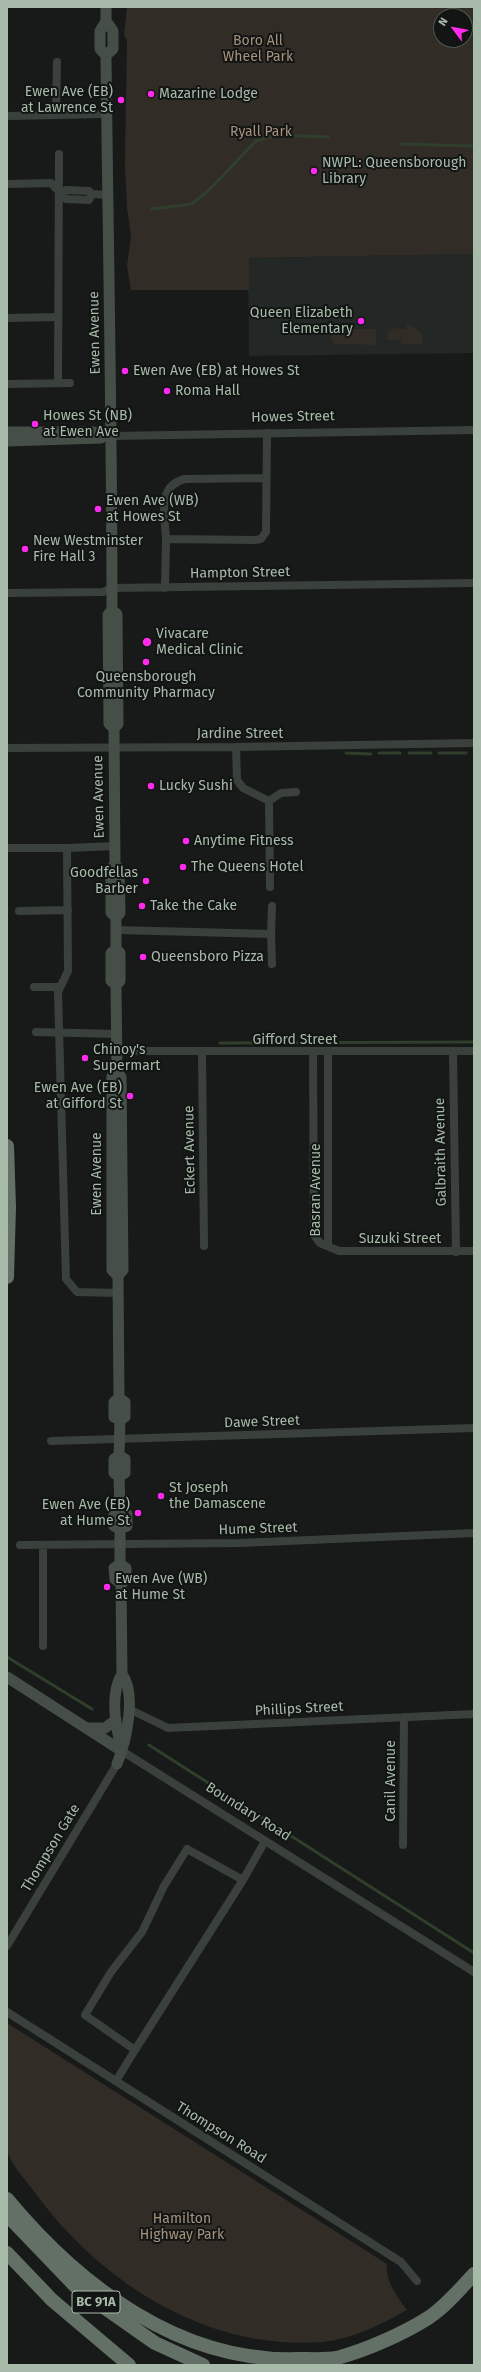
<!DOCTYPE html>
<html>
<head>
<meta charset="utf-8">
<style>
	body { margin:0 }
	#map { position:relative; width:481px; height:2372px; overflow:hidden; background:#171a18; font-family:"Fira Sans",sans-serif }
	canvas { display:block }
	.frame { position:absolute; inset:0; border:8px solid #a8bbaa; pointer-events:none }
	.north { position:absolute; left:433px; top:8px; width:40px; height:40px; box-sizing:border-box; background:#121513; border:1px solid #4e574f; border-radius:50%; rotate:302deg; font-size:11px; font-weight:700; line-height:16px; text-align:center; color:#a8bbaa }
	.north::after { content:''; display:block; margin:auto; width:14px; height:18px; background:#ff2aee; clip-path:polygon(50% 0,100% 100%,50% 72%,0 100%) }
</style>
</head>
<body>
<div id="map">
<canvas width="481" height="2372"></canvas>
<div class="frame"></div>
<div class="north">N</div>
</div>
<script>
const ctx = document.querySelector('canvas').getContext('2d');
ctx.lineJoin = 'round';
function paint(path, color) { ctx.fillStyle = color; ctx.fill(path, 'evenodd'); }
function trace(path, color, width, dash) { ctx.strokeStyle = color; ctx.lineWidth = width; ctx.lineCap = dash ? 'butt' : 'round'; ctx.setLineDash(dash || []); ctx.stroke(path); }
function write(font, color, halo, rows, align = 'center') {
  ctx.font = font + ' "Fira Sans",sans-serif'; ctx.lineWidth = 4; ctx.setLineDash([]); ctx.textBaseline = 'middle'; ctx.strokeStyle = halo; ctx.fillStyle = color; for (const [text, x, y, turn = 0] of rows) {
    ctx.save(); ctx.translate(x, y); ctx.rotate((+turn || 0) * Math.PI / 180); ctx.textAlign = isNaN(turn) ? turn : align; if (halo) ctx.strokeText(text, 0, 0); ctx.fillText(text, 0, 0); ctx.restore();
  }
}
paint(new Path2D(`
	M474,254V353L249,356L248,258Z`), '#232725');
paint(new Path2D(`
	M127,7H474V254L249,258V290H131L127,266L131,236L127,208L125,163L127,40L124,35ZM441,16H465V40H441Z
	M408,324L422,333V344H401V340H387L388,331H391V328L405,329Z
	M336,329H376V345L334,344L330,337L331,332Z
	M7,2023L387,2264C385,2281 397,2296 407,2310C380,2325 353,2339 322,2342C208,2351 101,2283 36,2194C27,2182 14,2168 8,2154C4,2146 7,2132 7,2124C7,2090 7,2056 7,2023Z`), '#322c27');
trace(new Path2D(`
	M402,144L474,146
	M152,209L192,204L212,187L256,141L275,135L328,137
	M346,753L371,754
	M379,753H400
	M409,753H431
	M439,753H466
	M220,1043L474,1042
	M7,1657L92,1709
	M149,1745L474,1953`), '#2f3f2c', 3);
trace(new Path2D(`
	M56,114L57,62
	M7,116L107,114
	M7,184L51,183L66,199L89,200L92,194
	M61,196L66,190L89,191L92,194L107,195
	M7,318L58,317
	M58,383L59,154
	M7,384L70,383
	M112,436L474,430
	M166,539C165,517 156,486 185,479L266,478
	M165,588L166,539L255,540L261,539L266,532L267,433
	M7,593L103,592L112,588L474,583
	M236,747L237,780L243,788L269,801L270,887
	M7,748L236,747L474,743
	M269,801L281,793L296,792
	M115,846L67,848L68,971L58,992L66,1279L77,1292L119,1293
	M7,848H67
	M19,911L68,910
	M116,930L271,934L272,906
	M271,934L272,964
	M34,987H59
	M36,1032L116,1034
	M117,1051H474
	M313,1052L314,1235L320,1243L339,1251H474
	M453,1052L456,1252
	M202,1053L204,1246
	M328,1053V1246
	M51,1441L474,1428
	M20,1545L240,1543L474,1533
	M43,1545V1646
	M129,1709L168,1728L474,1714
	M122,1751L474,1972
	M403,1845L404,1717
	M7,1946L117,1764
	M7,2012L401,2262L417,2281
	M135,2050L243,1880
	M116,2081L135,2050L85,2015L111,1972L142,1932L164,1886L187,1849L243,1880L265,1841`), '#3a413c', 8);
trace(new Path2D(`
	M106,7V21L100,31V49L106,55C108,240 112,425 112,610L108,615L109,724L114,728
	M106,21L113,31V49L106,55
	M7,432H92L112,436
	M7,441L101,438
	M112,610L117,614L118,724L114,728L115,865L111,869V913L116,917
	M115,865L119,869L120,913L116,917V949L120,953V981L116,985L117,1072L121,1077L123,1270L118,1276L119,1398
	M116,949L111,953V981L116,985
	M117,1072L112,1076V1270L118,1276
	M119,1398L114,1402V1417L120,1420
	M119,1398L125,1402V1417L120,1420
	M119,1456L120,1420
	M119,1456L114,1459V1473L119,1477
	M119,1456L125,1459V1473L119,1477
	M119,1477L120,1509
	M120,1509L127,1514V1526L120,1529
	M120,1509L114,1513V1526L120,1529
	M120,1529V1564
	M120,1564L114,1568L115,1579L121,1584L122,1674C109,1695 116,1729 122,1751
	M120,1564L126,1568V1579L121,1584
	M7,1677L122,1751
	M87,1728H105L116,1720
	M117,1764C126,1742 137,1694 122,1674`), '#464f47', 11);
trace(new Path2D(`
	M7,1146L9,1207L7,1277
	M7,2199C79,2286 180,2363 298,2359C310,2359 325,2360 337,2358C366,2350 403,2334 428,2318C445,2307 460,2289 474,2274
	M7,2215L78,2289L155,2343L203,2365
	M7,2253L52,2300L129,2365`), '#637065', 14);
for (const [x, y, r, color] of [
	[151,94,4,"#ff2aee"],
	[121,100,4,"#ff2aee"],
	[314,171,4,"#ff2aee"],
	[361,321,4,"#ff2aee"],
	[125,371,4,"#ff2aee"],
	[167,391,4,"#ff2aee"],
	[35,424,4,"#ff2aee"],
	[98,509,4,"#ff2aee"],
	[25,549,4,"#ff2aee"],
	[147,642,5,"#ff2aee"],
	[146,662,4,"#ff2aee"],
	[151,786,4,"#ff2aee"],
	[186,841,4,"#ff2aee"],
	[183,867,4,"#ff2aee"],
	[146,881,4,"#ff2aee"],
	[142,906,4,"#ff2aee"],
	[143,957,4,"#ff2aee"],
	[85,1058,4,"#ff2aee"],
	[130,1096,4,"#ff2aee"],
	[161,1496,4,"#ff2aee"],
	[138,1513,4,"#ff2aee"],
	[107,1587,4,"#ff2aee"]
]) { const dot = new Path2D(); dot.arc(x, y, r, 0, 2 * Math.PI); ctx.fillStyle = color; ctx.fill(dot); trace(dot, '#121513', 1.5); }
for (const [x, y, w] of [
	[96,2302,48]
]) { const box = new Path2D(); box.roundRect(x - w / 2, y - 11, w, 22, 3); ctx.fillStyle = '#121513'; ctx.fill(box); trace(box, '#a8bbaa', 1); }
write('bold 13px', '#a8bbaa', null, [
	["BC 91A",96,2302]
]);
write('14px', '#a7927e', '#121513', [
	["Boro All",258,41],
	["Wheel Park",258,57],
	["Ryall Park",261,132],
	["Hamilton",182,2219],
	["Highway Park",182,2235]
]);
write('14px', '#a8bbaa', '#121513', [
	["Ewen Ave (EB)",113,92,"right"],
	["at Lawrence St",113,108,"right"],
	["Mazarine Lodge",159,94],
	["NWPL: Queensborough",322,163],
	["Library",322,179],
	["Queen Elizabeth",353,313,"right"],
	["Elementary",353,329,"right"],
	["Ewen Ave (EB) at Howes St",133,371],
	["Roma Hall",175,391],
	["Howes St (NB)",43,416],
	["at Ewen Ave",43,432],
	["Ewen Ave (WB)",106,501],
	["at Howes St",106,517],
	["New Westminster",33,541],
	["Fire Hall 3",33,557],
	["Vivacare",156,634],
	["Medical Clinic",156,650],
	["Queensborough",146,677,"center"],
	["Community Pharmacy",146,693,"center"],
	["Lucky Sushi",159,786],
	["Anytime Fitness",194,841],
	["The Queens Hotel",191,867],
	["Goodfellas",138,873,"right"],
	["Barber",138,889,"right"],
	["Take the Cake",150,906],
	["Queensboro Pizza",151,957],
	["Chinoy's",93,1050],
	["Supermart",93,1066],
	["Ewen Ave (EB)",122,1088,"right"],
	["at Gifford St",122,1104,"right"],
	["St Joseph",169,1488],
	["the Damascene",169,1504],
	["Ewen Ave (EB)",130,1505,"right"],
	["at Hume St",130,1521,"right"],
	["Ewen Ave (WB)",115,1579],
	["at Hume St",115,1595]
], 'left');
write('14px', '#a8bbaa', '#121513', [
	["Ewen Avenue",95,333,-91],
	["Howes Street",293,417,-1],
	["Hampton Street",240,573,-1],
	["Jardine Street",240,734],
	["Ewen Avenue",99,797,-91],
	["Gifford Street",295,1040],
	["Eckert Avenue",190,1150,-91],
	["Galbraith Avenue",441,1152,-91],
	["Ewen Avenue",97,1174,-90],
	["Basran Avenue",316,1190,-90],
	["Suzuki Street",400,1239],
	["Dawe Street",262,1422,-2],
	["Hume Street",258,1529,-2],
	["Phillips Street",299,1709,-3],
	["Canil Avenue",391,1781,-90],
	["Boundary Road",248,1812,32],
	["Thompson Gate",51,1848,-59],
	["Thompson Road",221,2133,32]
]);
</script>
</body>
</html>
